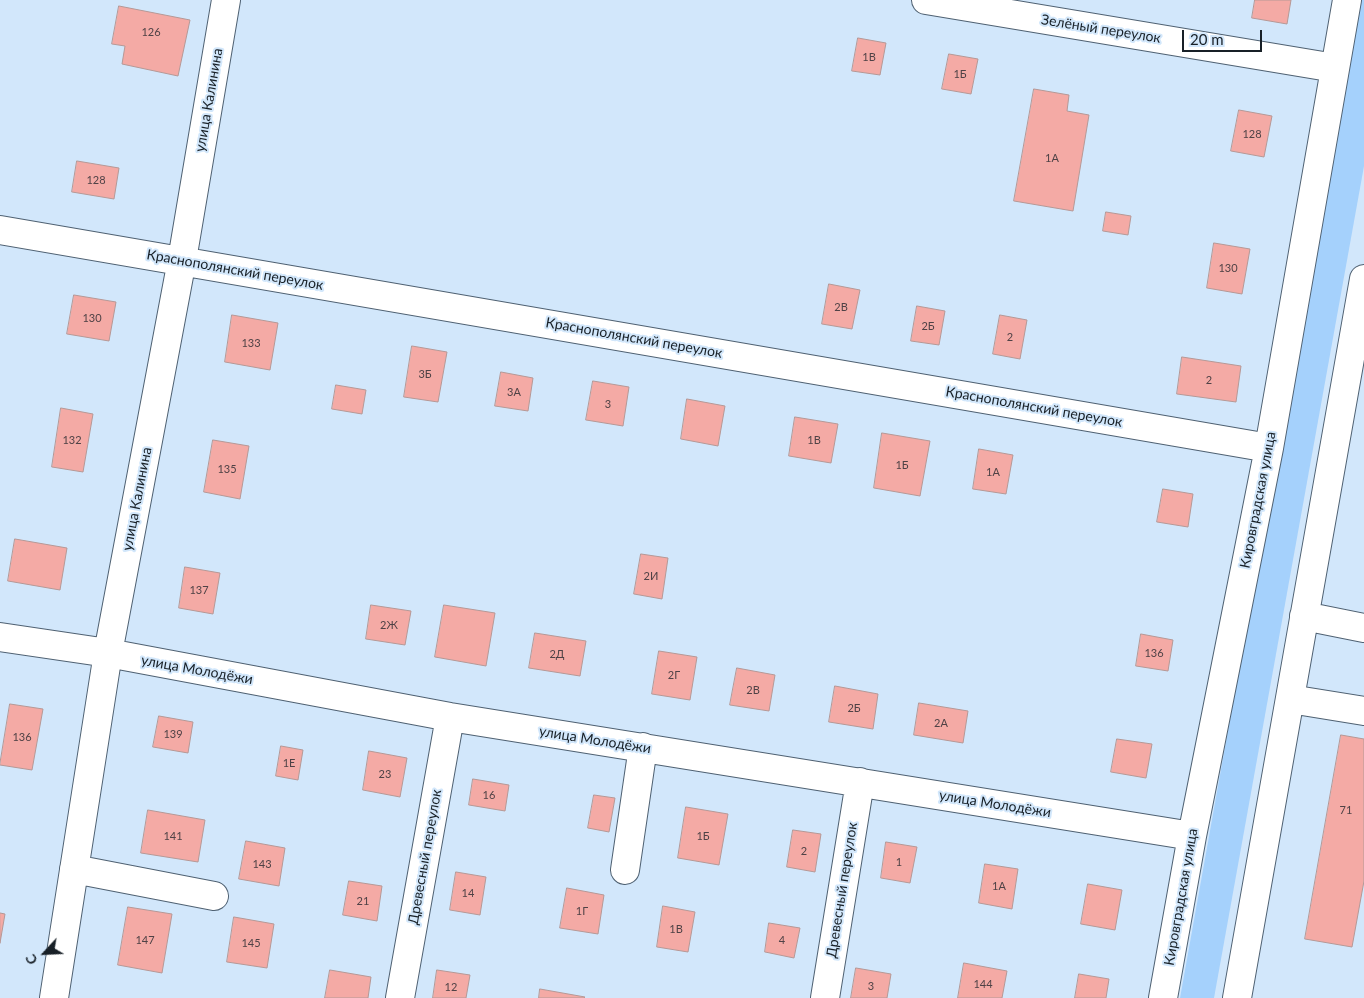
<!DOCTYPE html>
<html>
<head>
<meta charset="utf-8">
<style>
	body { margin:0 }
	#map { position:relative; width:1364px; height:998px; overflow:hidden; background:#d2e7fb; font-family:Lato,sans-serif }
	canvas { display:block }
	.north { position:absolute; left:20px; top:928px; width:50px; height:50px; -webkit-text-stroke:4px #d2e7fb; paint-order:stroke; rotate:245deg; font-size:14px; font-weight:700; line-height:20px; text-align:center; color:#182027 }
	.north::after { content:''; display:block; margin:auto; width:18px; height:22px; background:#182027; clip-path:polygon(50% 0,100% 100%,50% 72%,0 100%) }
	.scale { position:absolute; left:1182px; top:30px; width:80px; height:22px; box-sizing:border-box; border:2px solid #182027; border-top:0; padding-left:6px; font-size:15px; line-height:18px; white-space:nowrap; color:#182027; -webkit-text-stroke:4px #d2e7fb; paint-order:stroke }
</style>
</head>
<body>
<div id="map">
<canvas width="1364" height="998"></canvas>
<div class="north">С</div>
<div class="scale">20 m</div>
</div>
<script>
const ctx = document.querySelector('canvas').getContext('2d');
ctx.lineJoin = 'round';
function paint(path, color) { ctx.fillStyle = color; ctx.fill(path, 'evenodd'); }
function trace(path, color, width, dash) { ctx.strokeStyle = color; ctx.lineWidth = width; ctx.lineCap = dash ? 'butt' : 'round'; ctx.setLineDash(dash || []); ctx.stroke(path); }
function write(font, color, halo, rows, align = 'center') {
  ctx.font = font + ' Lato,sans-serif'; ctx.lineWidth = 4; ctx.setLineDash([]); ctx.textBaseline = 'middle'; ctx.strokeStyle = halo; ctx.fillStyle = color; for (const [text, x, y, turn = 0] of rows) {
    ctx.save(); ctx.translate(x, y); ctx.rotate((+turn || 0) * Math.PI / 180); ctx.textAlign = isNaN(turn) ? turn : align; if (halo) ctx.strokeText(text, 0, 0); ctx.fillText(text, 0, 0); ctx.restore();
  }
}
paint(new Path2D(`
	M1359,0H1364V166L1214,998H1180Z`), '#a5d1fc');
const building = new Path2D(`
	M1255,0H1291L1287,24L1252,18Z
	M119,6L190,20L178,76L122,64L125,46L112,44Z
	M858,38L886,43L880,75L852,71Z
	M949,54L978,59L971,94L942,89Z
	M1034,89L1069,95L1067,111L1089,115L1073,211L1014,201Z
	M1239,110L1272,116L1264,157L1231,151Z
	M77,161L119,168L114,199L72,192Z
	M1106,212L1131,216L1128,235L1103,231Z
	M1214,243L1250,249L1242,294L1207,288Z
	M829,284L860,290L852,329L822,324Z
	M74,295L116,302L109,341L67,334Z
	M917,306L945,311L939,345L911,341Z
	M232,315L278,323L270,370L225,362Z
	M1000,315L1027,320L1020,359L993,354Z
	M412,346L447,352L438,402L404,397Z
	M1182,357L1241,366L1236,402L1177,394Z
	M501,372L533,378L528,411L495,406Z
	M593,381L629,387L623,426L586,420Z
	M336,385L366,390L362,414L332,409Z
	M687,399L725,406L718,446L681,439Z
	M61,408L93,414L83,472L52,467Z
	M795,417L838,424L831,463L789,456Z
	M882,433L930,441L920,496L874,488Z
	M213,440L249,446L240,499L204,492Z
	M979,449L1013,455L1006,494L973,489Z
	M1163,489L1193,494L1188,527L1157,522Z
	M15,539L67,548L60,590L8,581Z
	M641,554L668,558L662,599L634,594Z
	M185,567L220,573L213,614L179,608Z
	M371,605L411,611L405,645L366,639Z
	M444,605L495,613L486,666L435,657Z
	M535,633L586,641L580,676L529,668Z
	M1141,634L1173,640L1168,671L1136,666Z
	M659,651L697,657L690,700L652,694Z
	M737,668L775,675L769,711L730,705Z
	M835,686L878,694L873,729L829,722Z
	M919,703L968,711L963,743L914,735Z
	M10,704L43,709L32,770L0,765Z
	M159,716L193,722L188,753L153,747Z
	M1341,735L1364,739V881L1352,947L1305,939Z
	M1117,739L1152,744L1146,778L1111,772Z
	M281,746L303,750L298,780L276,776Z
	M369,751L407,758L400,797L363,790Z
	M473,779L509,785L505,811L469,805Z
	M594,795L615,798L609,832L588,828Z
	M686,807L728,814L719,865L678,858Z
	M148,810L205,820L198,862L141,853Z
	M793,830L821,834L815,872L787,867Z
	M246,841L285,848L279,886L239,879Z
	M886,842L917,847L910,883L881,878Z
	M985,864L1018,869L1012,909L979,903Z
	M456,872L486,877L480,915L450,910Z
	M349,881L382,886L377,921L343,915Z
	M1088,884L1122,890L1115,930L1081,924Z
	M567,888L604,895L598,934L560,928Z
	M663,906L695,912L688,952L657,947Z
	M128,907L172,914L162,973L118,965Z
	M0,913L5,914L0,943Z
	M234,917L274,924L267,968L227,962Z
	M769,923L800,928L794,958L765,952Z
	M964,963L1007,971L1002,998H958Z
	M856,968L891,974L887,998H851Z
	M330,970L371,977L368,998H325Z
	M437,970L470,975L466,998H433Z
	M1079,974L1109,979L1106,998H1075Z
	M540,989L585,997L584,998H539Z`);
paint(building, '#f4aaa5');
trace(building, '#b59896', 1);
const minor = new Path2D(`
	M926,0L1335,68
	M0,230L1269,448
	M1304,616L1364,628
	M0,637L108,653L450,717L1192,836
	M1290,699L1364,711
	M74,869L214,896
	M625,870L643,747
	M54,998L108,653L182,260L226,0
	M400,998L450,717
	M825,998L860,782
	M1163,998L1192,836L1269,448L1347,0
	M1237,998L1364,279`);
trace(minor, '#4f6172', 30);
trace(minor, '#fff', 28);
write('11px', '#4f4246', null, [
	["126",151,32],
	["1В",869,57],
	["1Б",960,74],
	["128",1252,134],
	["1А",1052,158],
	["128",96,180],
	["130",1228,268],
	["2В",841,307],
	["130",92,318],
	["2Б",928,326],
	["2",1010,337],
	["133",251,343],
	["3Б",425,374],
	["2",1209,380],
	["3А",514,392],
	["3",608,404],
	["132",72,440],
	["1В",814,440],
	["1Б",902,465],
	["135",227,469],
	["1А",993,472],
	["2И",651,576],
	["137",199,590],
	["2Ж",389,625],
	["136",1154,653],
	["2Д",557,654],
	["2Г",674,675],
	["2В",753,690],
	["2Б",854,708],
	["2А",941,723],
	["139",173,734],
	["136",22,737],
	["1Е",289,763],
	["23",385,774],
	["16",489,795],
	["71",1346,810],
	["141",173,836],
	["1Б",703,836],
	["2",804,851],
	["1",899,862],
	["143",262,864],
	["1А",999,886],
	["14",468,893],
	["21",363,901],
	["1Г",582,911],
	["1В",676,929],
	["147",145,940],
	["4",782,940],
	["145",251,943],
	["144",983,984],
	["3",871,986],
	["12",451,987]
]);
write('14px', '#182027', '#d2e7fb', [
	["Зелёный переулок",1101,29,9],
	["улица Калинина",209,100,-80],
	["Краснополянский переулок",235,270,10],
	["Краснополянский переулок",634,338,10],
	["Краснополянский переулок",1034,407,10],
	["улица Калинина",137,499,-79],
	["Кировградская улица",1258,500,-79],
	["улица Молодёжи",197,670,10],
	["улица Молодёжи",595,740,9],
	["улица Молодёжи",995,804,9],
	["Древесный переулок",425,857,-80],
	["Древесный переулок",842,890,-81],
	["Кировградская улица",1181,897,-80]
]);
</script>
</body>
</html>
